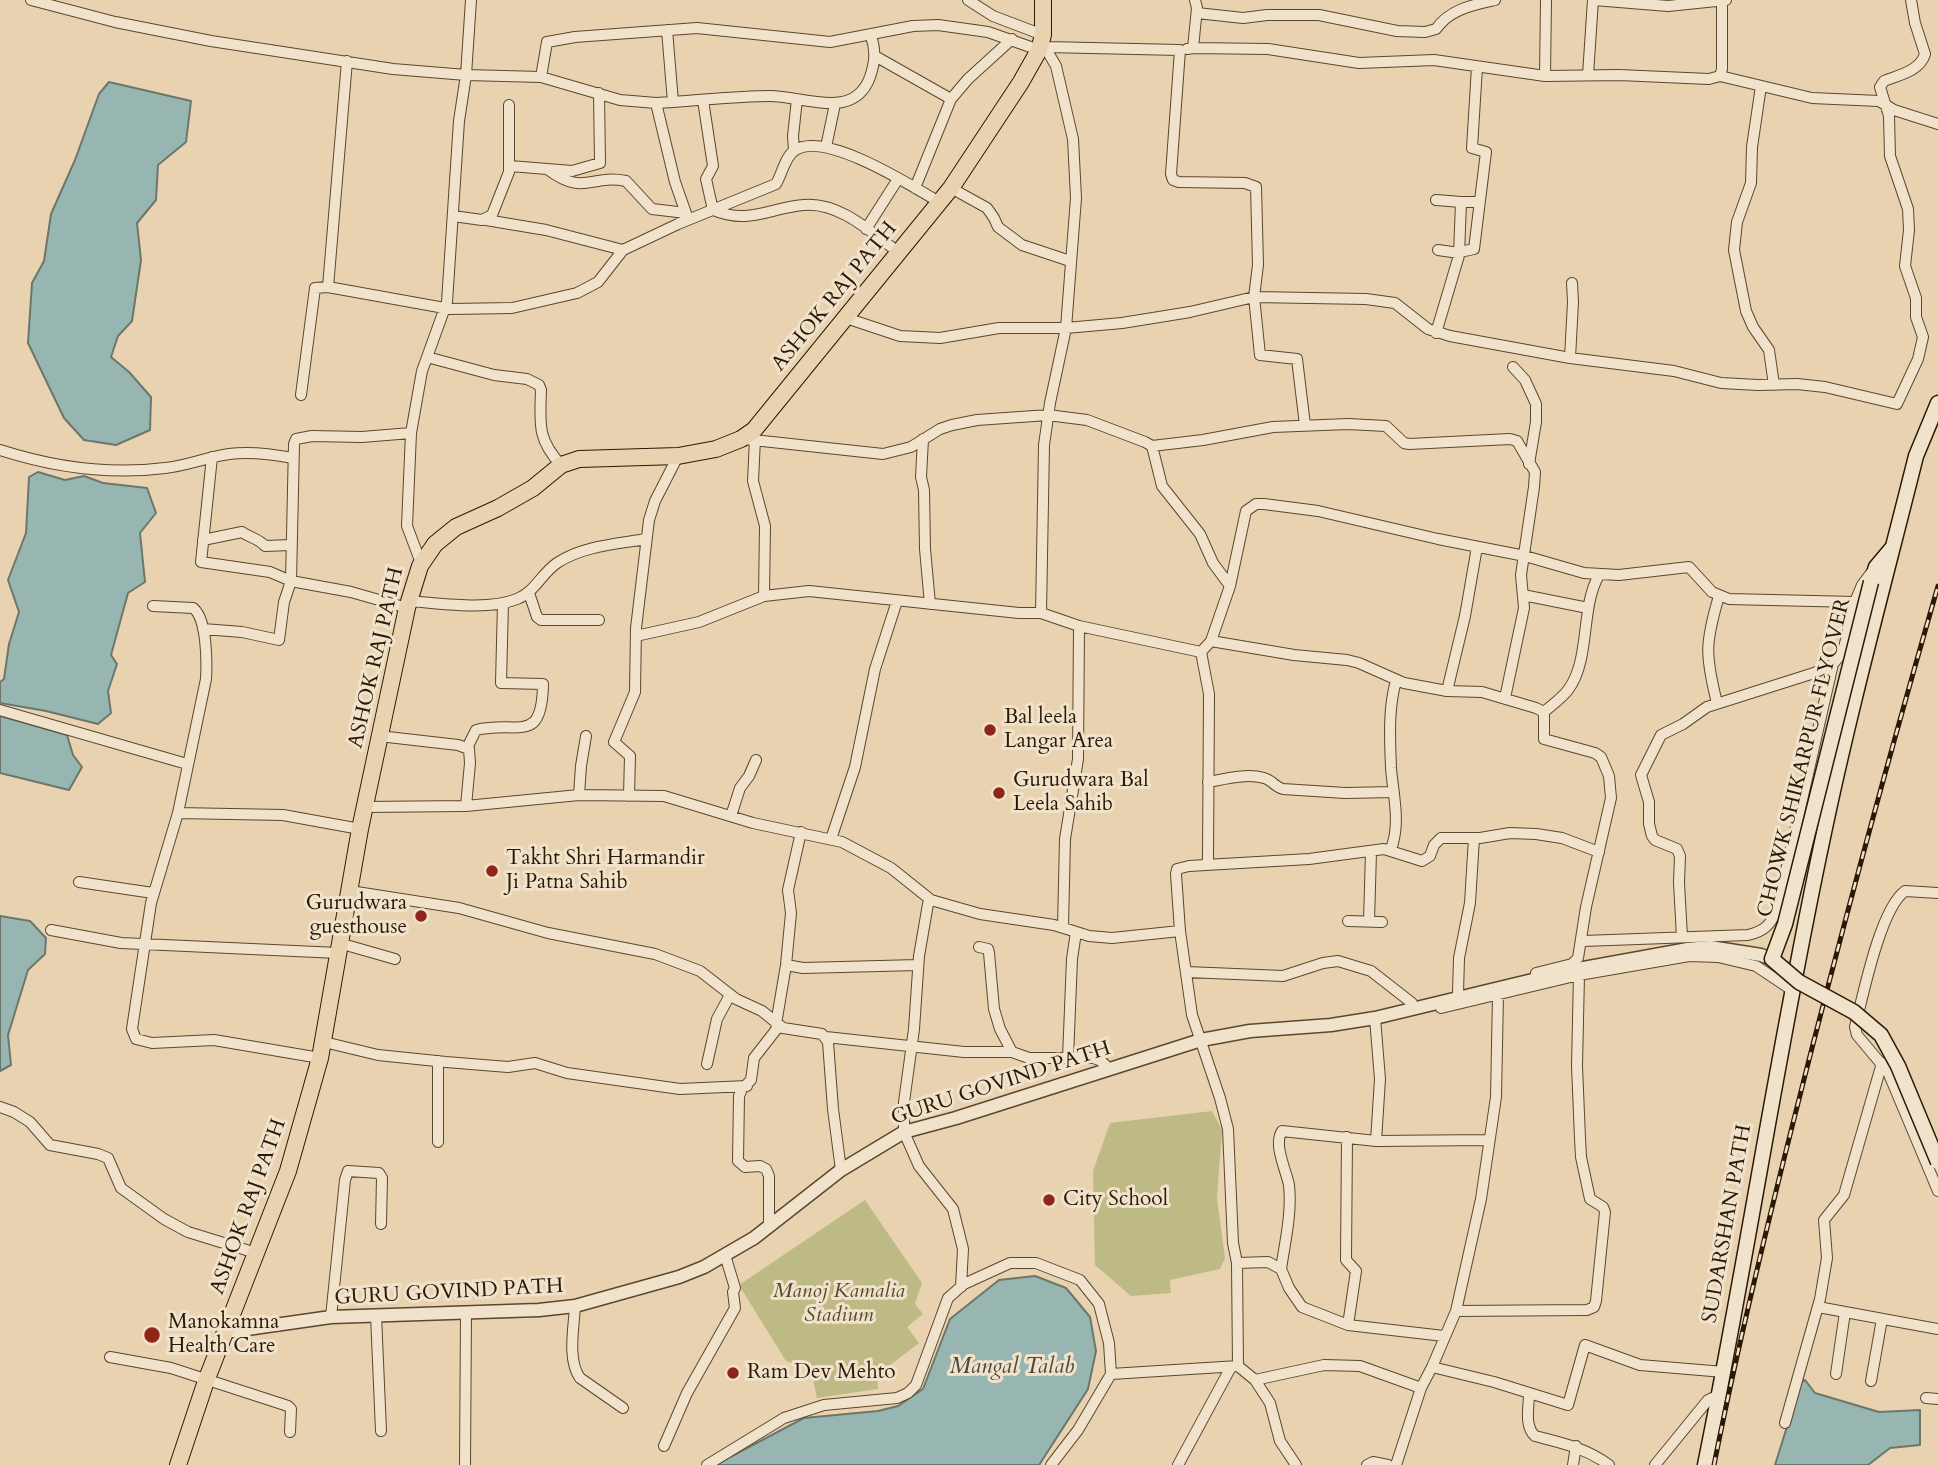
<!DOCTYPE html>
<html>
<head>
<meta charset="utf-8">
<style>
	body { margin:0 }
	canvas { display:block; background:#e9d2b0 }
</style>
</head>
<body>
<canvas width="1938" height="1465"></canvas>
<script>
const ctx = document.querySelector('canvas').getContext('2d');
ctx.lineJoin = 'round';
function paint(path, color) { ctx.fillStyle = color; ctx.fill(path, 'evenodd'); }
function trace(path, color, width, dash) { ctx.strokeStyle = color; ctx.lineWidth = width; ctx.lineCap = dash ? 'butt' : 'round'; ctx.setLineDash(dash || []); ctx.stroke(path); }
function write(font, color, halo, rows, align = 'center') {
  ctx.font = font + ' Cardo,serif'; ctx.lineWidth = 6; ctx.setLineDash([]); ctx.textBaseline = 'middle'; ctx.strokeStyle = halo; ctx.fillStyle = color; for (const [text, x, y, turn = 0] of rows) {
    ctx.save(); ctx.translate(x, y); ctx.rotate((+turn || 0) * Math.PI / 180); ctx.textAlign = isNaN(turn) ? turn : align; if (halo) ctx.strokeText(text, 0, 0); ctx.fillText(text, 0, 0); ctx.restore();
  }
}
paint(new Path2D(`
	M1212,1111L1222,1130L1217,1198L1225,1258L1220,1269L1170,1280L1171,1293L1131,1296L1095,1265L1093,1171L1110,1123Z
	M865,1200L922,1283L915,1304L923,1314L907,1327L919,1343L877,1375L878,1389L817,1398L811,1370L786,1361L739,1285Z`), '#bdba86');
const water = new Path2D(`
	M109,82L191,101L186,142L158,165L156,200L137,223L141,260L132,321L118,336L111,357L129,372L151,397L150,430L116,445L84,440L64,418L28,343L32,283L44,261L51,214L75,160L99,94Z
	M38,472L65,480L84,476L103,483L147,488L156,513L140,533L145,582L128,593L111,655L117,664L108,691L111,713L98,724L46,711L0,703V682L4,679L9,644L19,612L8,580L26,533L29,477Z
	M0,716L67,735L73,755L82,767L69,790L0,773Z
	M0,916L30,921L46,938L45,954L28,970L8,1035L11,1065L0,1071Z
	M1035,1276L1066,1288L1090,1317L1096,1351L1088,1389L1039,1465H715L804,1418L878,1411L898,1406L923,1389L950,1319L999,1280Z
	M1805,1380L1815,1393L1879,1412L1920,1410V1445L1890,1448L1868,1465H1775L1801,1382Z`);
paint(water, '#98b6b1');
trace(water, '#6c776c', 2);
const minor = new Path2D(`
	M31,0L115,22L211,41L393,69L466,75L541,77L547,42L575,37L697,28L830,42L913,26L938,25L988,32L1039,50
	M968,0L993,16L1043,35
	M1594,0L1668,6L1726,0
	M1197,13L1243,18L1267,15H1319L1397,31L1425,32L1436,29C1450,9 1473,5 1495,0
	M667,30L673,102L656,103L675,182L688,219
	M1042,42L1056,66L1073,139L1076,198L1066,328L1050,403L1044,445L1041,613L1079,626L1078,759L1065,839L1063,927
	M1046,47L1180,50L1171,174L1173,180L1179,182L1245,183L1256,187L1258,265L1254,297L1260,355L1297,359L1305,425
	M1193,48L1268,49L1359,63L1434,60L1545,76L1619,75L1709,79L1720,76L1722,69V1
	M1187,49L1193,48L1197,8L1195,0
	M875,56L951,99L968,79L1012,39
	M1588,75L1593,0
	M1545,76L1546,0
	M1720,76L1812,98L1879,101L1894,110L1938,124
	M541,77L620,100L656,103
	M1761,86L1752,147L1751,183L1737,222L1734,250L1746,311L1753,327L1769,350L1774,385
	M703,100L713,166L706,179L713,210C749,225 769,208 803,205C839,201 872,233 898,252
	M673,102C705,100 737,96 770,96C804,96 854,121 870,77C875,62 876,51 871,36
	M826,147L835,104
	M794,151L793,136L797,99
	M510,166L572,171L600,163L599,93
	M547,169C585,197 589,174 626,181L652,209L686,213
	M915,188L951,99
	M951,188L987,208L994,218L998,227L1022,245L1070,261
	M1436,200L1461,202
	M453,216L482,220L492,215L509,172V105
	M486,220L546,230L623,250
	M866,229L898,179
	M1438,250L1459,253
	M1459,255L1461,202H1479
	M328,287L347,61
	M846,318L900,336L940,338L999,328H1066L1122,323L1190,312L1254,297L1366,299L1395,303L1428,329L1450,336L1570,358L1674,371L1721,383L1758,385L1797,384L1825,387L1897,404L1918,359L1923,337L1916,317V298L1905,266L1909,230L1908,209L1890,156L1889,116L1880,87L1884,81C1899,75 1920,71 1925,54L1915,23L1911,0
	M1436,333L1460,252L1474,249L1486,152L1472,148L1477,67
	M427,357L494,375L527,379L539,385L541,390C540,424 537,439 561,465
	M1570,358L1573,302L1572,283
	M1513,367L1525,380L1536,404V422L1529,464
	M301,395L315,288L328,287L450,309L512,308L577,293L598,282L623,250L678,224L776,184C782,174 785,157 794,151C823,129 912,186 939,202
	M744,439L883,454L911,447L940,429L952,425L977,420L1048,415L1087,420L1145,442L1152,446L1162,486L1200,534L1213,563L1230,586L1211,641L1201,652
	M755,439L753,481L765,526L764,596
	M923,439L921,477L924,490L925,549L930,604
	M1152,446L1203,440L1273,427L1348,424L1386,426L1404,443L1409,444L1510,439L1517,441L1535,472L1534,487L1521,575L1524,608L1505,698
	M0,450C53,467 110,475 165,468C187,466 207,457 229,454C250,451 272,454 293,458
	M212,457L201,562L270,572L291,581L294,444L296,439L312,436L362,437L411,433
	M203,540L242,532C250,538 258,538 265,546L291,545
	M421,563L407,526L411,433L422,371L447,302L459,121L466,75L471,0
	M1230,586L1246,511L1256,504H1264L1318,511L1438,539L1525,556L1584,573L1619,575L1689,567L1712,592L1729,599L1855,602
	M529,593L537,617L541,620H599
	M1523,595L1588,608
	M408,601C440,603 487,611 517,599C535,592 541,574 557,563C582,546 617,544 646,539
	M153,606L193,608C207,618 207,662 206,679L178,813
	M1079,626L1201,652L1209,694L1208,859L1206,865L1189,866L1177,869L1176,874L1180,931
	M203,629L242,632L279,640L284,602L291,581L351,592L407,608
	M636,636L699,622L764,596L809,591L1019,613H1041
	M1211,641L1294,655L1347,660L1359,663L1404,683L1447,691L1465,616L1477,547
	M1447,691L1482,692L1536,708L1544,712V739L1595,753L1601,757L1609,776L1611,798L1586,907L1578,958L1572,964L1536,973
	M1717,703C1705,655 1705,643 1719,596
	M0,710L187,764
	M1544,712C1552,705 1562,698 1568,690C1591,659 1580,608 1599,575
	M379,736L458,745L469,749L470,763L466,806
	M467,748L476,730C518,720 542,746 543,684L501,683L503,603
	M1208,782C1225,779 1247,773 1264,778C1272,780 1275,787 1283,789L1345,793L1394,792
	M579,795L581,766L586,736
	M629,796L630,756L614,742L635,692L636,628L649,520L655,501L678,456
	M364,807L466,806L579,795L664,796L753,823L842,842L891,868L931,900
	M731,816L740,788L749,776L756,760
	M831,839L855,767L875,669L897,601
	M1391,849C1401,822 1393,795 1391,768C1390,740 1388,708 1396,681
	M1206,865L1309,859L1384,849L1422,861L1430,856L1434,845L1441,838H1480L1510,833L1536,834L1562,838L1599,852
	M79,882L153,893
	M350,891L459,908L548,933L655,954L700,971L736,999L762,1011L783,1028L822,1034L828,1042L833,1109L841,1170
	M1938,893L1905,891C1880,909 1863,996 1855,1027L1857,1035L1888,1072L1938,1191
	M1348,921L1382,922
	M1369,921L1371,852
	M51,930L121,943L338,953
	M1682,937L1679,883L1680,856L1677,849L1655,840L1652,836L1649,824V802L1641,775L1661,735L1683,724L1707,707L1814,673L1833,664L1843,652L1855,602L1862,585L1871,573
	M1583,941L1748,935C1765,931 1770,925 1777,910L1833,664
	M339,943L395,959
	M979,947L988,949L989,953L994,1009L1000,1029L1012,1052L1029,1058H1068L1072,959L1076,932
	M786,965L803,968L918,965
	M1187,972L1283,976L1323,963L1338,961L1371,971L1412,1003
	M1458,993L1459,958L1470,903L1474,838
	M1441,1008L1579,975L1689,956L1718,957L1756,966L1792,990
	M1375,1018L1380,1079L1376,1141
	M776,1024L786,965L791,913L788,890L801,832
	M826,1037L964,1052H1012
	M324,1042L378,1055L446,1062L508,1067L535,1063L567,1073L680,1089L747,1086
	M320,1058L214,1040L152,1043L136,1039L132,1029L151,903L178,813L283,815L360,829
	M1068,1058C1083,1058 1101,1054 1108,1069
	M438,1061V1142
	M707,1064L717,1019L730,995
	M0,1107L14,1112L30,1122L50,1145L98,1154L108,1158L121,1188L164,1219L188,1232L256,1253
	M1347,1137L1346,1260L1356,1271L1348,1325
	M769,1226V1176L766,1169L760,1166L745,1167L738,1161L739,1096L742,1089L751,1080L754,1058L779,1026
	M1237,1263L1268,1262L1281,1269L1289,1288L1302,1307L1348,1325L1444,1336
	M1281,1269C1285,1242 1292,1213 1289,1185C1286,1170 1273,1144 1282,1131L1376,1141L1489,1140
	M961,1287L963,1249L953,1209L919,1166L904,1132V1102L914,1029L919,956L928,904L931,900L980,914L1054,925L1089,936L1112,938L1180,931L1192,1015L1220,1098L1228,1129L1233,1243L1237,1263L1238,1366L1255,1380L1270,1403L1280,1441L1296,1465
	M575,1306C574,1327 567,1360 580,1378L623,1408
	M1818,1307L1938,1329
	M1456,1311L1587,1310L1594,1307L1596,1301L1605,1212L1603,1207L1590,1199L1581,1157L1580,1138L1577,1066L1579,975
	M376,1315L381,1431
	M331,1317L345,1180L348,1171L379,1173L382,1178L381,1224
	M110,1357L171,1368L288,1406L291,1409L290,1432
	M1432,1367L1494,1382L1568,1405L1585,1345L1640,1365L1724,1372
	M1836,1374L1845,1312
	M1255,1380L1324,1365L1360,1366L1421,1388L1432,1367L1456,1311L1481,1199L1496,1097L1498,995
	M1871,1381L1882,1319
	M1529,1393C1529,1407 1524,1426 1535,1436C1562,1443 1586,1448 1609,1465
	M1926,1398L1938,1399
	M1785,1423L1820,1299L1827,1258L1824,1220L1844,1195L1882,1063
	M664,1446L687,1393L735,1308L733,1292L735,1288L725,1255
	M465,1465L466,1313
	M707,1465L784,1418L824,1405L897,1398L908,1393L916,1385L948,1298L964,1284L1010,1263H1036L1080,1280L1099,1304L1109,1343L1111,1374
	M1051,1465L1078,1430L1111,1374L1238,1366
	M1178,1465L1231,1367
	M1367,1465L1373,1462L1388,1465
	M1396,1465L1421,1388
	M1573,1465L1576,1446
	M1655,1465L1708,1400L1719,1395`);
const tertiary = new Path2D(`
	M226,1332L331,1317L539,1310L575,1306L679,1277L704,1267L754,1238L841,1170L904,1132L956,1118L1201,1040L1250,1031L1331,1025L1375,1018L1578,969L1688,949L1710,947L1761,955L1772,959`);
const secondary = new Path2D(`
	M1871,582L1876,567L1892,548
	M1705,1465C1747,1258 1778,1049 1822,842C1849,712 1884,584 1916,456L1938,403`);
const primary = new Path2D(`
	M178,1465L206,1381L288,1171L320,1058L360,829L407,608L420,566L435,544L456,527L498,508L533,488L561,465L579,459L678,456L716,449L741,439L754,430L951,188L1021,82L1039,50L1043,35V0`);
trace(minor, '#594730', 12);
trace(tertiary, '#594730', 15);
trace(secondary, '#291905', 17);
trace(primary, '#291905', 18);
trace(minor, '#f1e2cc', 10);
trace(tertiary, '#f1e2cc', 12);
trace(secondary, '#f1e2cc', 14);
trace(primary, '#e9d2b0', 16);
const rail = new Path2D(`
	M1714,1465C1737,1349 1765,1234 1794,1119C1839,940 1887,763 1938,586`);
trace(rail, '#291905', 5);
trace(rail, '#f1e2cc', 2.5, [8]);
const secondaryBridge = new Path2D(`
	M1871,582L1785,924L1772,959L1799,982L1854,1012L1881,1035L1898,1066L1938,1162`);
trace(secondaryBridge, '#291905', 17, []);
trace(secondaryBridge, '#f1e2cc', 14);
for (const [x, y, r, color] of [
	[990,730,7,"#8f2418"],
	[999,793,7,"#8f2418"],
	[492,871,7,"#8f2418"],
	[421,916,7,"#8f2418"],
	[1049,1200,7,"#8f2418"],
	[152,1335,9,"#8f2418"],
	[733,1373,7,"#8f2418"]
]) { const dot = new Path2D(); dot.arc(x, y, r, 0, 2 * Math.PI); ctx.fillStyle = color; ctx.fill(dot); trace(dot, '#f1e2cc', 2.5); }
write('21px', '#291905', '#f1e2cc', [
	["ASHOK RAJ PATH",835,297,-51],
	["ASHOK RAJ PATH",377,658,-77],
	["CHOWK SHIKARPUR FLYOVER",1805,758,-76],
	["GURU GOVIND PATH",1001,1084,-18],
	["ASHOK RAJ PATH",249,1207,-70],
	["SUDARSHAN PATH",1728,1224,-80],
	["GURU GOVIND PATH",449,1293,-3]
]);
write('21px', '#291905', '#f1e2cc', [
	["Bal leela",1004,718],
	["Langar Area",1004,742],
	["Gurudwara Bal",1013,781],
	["Leela Sahib",1013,805],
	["Takht Shri Harmandir",506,859],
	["Ji Patna Sahib",506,883],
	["Gurudwara",407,904,"right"],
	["guesthouse",407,928,"right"],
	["City School",1063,1200],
	["Manokamna",168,1323],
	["Health Care",168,1347],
	["Ram Dev Mehto",747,1373]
], 'left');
write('italic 21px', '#55492c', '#f1e2cc', [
	["Manoj Kamalia",839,1292],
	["Stadium",839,1316]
]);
write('italic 23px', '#4a4839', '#f1e2cc', [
	["Mangal Talab",1012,1368]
]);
</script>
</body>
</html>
